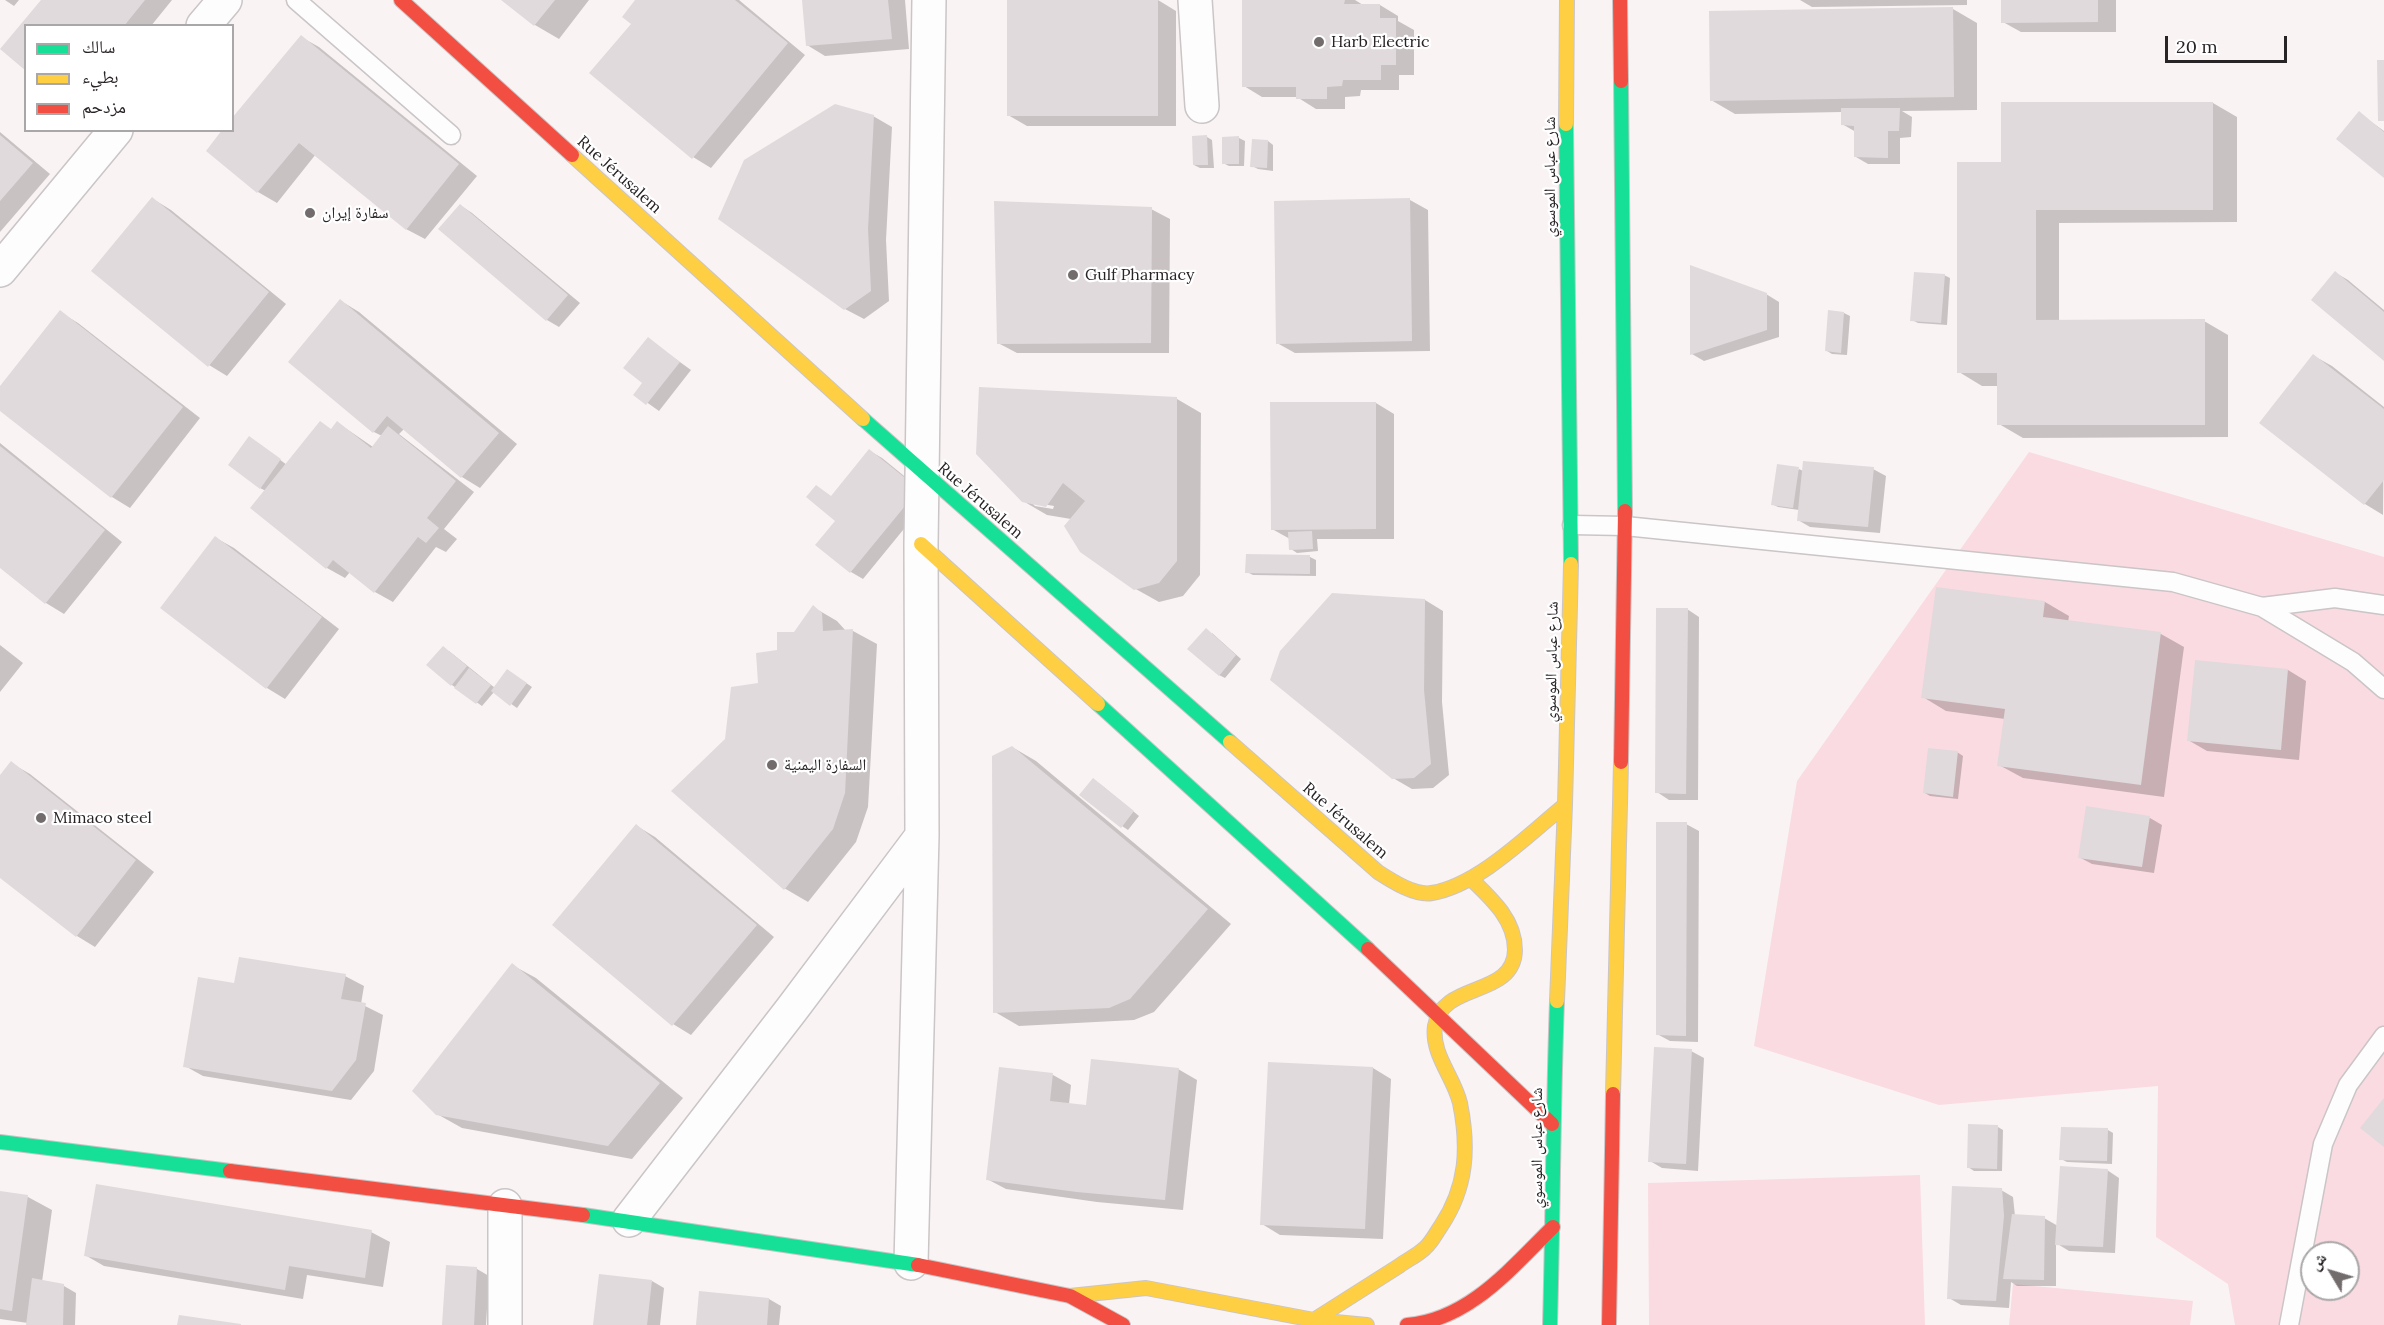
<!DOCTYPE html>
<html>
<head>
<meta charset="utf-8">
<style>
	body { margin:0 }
	#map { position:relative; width:2384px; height:1325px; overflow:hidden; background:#faf3f4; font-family:Lora,"Noto Naskh Arabic",serif }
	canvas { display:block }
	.legend { position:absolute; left:24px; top:24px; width:210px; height:108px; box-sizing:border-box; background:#fff; border:2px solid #a9a7a7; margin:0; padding:8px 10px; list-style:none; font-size:18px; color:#282324 }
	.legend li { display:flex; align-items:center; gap:12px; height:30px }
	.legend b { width:30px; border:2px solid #a9a7a7 }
	.north { position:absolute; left:2300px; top:1241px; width:60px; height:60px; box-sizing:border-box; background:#fff; border:2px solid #a9a7a7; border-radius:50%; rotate:308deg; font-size:16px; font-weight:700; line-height:24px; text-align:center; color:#282324 }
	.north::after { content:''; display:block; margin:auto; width:21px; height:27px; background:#726c6d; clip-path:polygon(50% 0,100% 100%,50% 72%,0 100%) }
	.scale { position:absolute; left:2165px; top:36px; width:122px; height:27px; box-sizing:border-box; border:3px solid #282324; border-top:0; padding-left:8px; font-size:18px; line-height:21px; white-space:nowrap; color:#282324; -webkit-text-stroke:4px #fff; paint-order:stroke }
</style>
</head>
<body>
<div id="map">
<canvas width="2384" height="1325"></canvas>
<ul class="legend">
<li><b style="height:8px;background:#16e098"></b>سالك</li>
<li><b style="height:8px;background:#ffcf43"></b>بطيء</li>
<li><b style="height:8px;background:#f24e42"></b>مزدحم</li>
</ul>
<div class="north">ش</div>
<div class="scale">20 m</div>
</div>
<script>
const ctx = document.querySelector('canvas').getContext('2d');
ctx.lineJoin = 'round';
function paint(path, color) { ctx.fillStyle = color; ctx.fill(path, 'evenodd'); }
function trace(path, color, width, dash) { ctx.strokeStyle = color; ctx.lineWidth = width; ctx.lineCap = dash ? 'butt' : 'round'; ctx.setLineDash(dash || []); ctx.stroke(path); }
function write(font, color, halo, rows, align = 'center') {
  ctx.font = font + ' Lora,"Noto Naskh Arabic",serif'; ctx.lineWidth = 4.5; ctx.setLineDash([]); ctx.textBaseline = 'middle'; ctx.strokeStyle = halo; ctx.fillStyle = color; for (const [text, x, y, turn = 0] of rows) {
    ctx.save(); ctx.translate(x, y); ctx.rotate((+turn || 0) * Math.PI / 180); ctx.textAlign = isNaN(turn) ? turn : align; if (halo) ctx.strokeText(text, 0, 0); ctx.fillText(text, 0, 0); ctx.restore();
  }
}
paint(new Path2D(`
	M2029,452L2384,557V1325H2235L2228,1284L2156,1237L2158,1086L1939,1105L1754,1046L1797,781ZM2312,1253H2348V1289H2312Z
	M1920,1175L1925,1325H1649L1648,1183Z
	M2013,1284L2193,1301L2190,1325H2009Z`), '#fadbe2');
paint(new Path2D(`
	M5,0H19L14,6Z
	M43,0H172L151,26H26L2,50Z
	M503,0H589L559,39L535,25Z
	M637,0H739L805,55L711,168L693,157L633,23Z
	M804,0H905L909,49L825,56L807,45Z
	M1158,0L1176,11V126H1027L1008,115Z
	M1244,0H1355L1363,5H1380L1398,16V21L1414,30V75H1399V90H1361L1360,96L1345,97V109H1316L1297,97H1262L1244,86Z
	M1800,0H1967V5L1812,7Z
	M2003,0H2116V32H2021L2003,22Z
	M1953,9L1977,23V110L1902,111L1912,117L1911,137L1900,138V164H1868L1856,157V132L1842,124V112L1735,114L1711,100V12Z
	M301,37L319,47L477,176L425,239L406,229L316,154L277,203L258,192L208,150L232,130Z
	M2213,103L2237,117V222L2059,223V321H2204L2228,335V437L2023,438L1999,424V386H1982L1959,372L2002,164Z
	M2359,113L2384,131V176Z
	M873,116L892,127L886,240L889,301L864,319L845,309Z
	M0,132L50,174L0,232Z
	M1207,137L1212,140L1214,168H1200L1194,165Z
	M1239,138L1245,141L1244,166H1229L1223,163Z
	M1268,141L1273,145V171L1258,169L1252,166Z
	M153,199L171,210L286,304L227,376L209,365Z
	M1410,200L1428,210L1430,351L1295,353L1277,343Z
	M460,205L472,213L580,303L559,327L547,320L440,229Z
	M1151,209L1170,219L1169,353H1017L998,343Z
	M2336,273L2348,280L2384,310V360Z
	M1944,275L1950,278L1947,325L1918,323L1912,320Z
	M1766,294L1779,302V337L1704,361L1692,354Z
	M341,301L359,312L517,444L480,488L462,477L404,429L399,434L474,492L444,529L457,539L446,552L436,547L393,602L375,592L350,572L345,578L327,568L252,508L266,491L260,488L255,441L287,465L332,430L338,423L373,447L382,436L374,432Z
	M60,312L78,323L200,418L130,508L112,497L0,409V388Z
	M1844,313L1850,316L1847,355L1832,354L1827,351Z
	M648,339L691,370L659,411L635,394L644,383Z
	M2314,356L2332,366L2384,407L2383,515L2365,504L2261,423Z
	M1177,399L1201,413L1200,575L1183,596L1159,602L1134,588L1071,519L1047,515L1023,501ZM1031,502L1054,506L1053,509L1035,506Z
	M1376,403L1394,414V539H1317L1318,551L1297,553L1291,549L1290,539L1272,529L1271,404Z
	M0,443L122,542L64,614L46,603L0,566Z
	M870,451L882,458L930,497L863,579L851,572L837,520L817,487L832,497Z
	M1799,469L1803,471L1873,469L1886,476L1880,533L1810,527L1798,520L1799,510L1778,507L1772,504Z
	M216,538L234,548L339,629L285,699L267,688L162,607Z
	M1310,557L1316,560V576L1253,575L1247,572Z
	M1938,588L2045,602L2069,616L2068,622L2161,634L2184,647L2164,797L2023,778L1999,765L2005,719L1946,711L1923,697Z
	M1425,600L1443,611L1442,702L1449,775L1433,788L1412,789L1393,778Z
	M813,607L837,621L846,631H853L877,644L868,807L856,842L808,902L784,888L726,739L778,651L795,633Z
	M1687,609L1699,617L1698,800H1669L1657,792Z
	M1212,633L1241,659L1225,678L1219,675Z
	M0,645L23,663L0,692Z
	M449,651L495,688L513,674L532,687L517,708L494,692L482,706L452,685Z
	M2196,661L2288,670L2306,681L2299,760L2207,751L2188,740Z
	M1012,747L1036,761L1231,924L1154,1012L1134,1020L1019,1026L995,1012Z
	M1957,752L1963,756L1958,799L1930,796L1925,793Z
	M11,763L30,774L154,872L95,947L77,936L0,876V778Z
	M1099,783L1139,816L1128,830L1122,826Z
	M2150,818L2162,825L2154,873L2092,864L2079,857Z
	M1686,824L1699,831L1698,1042L1670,1041L1657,1034Z
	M637,826L655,837L774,937L691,1035L673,1024Z
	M512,965L536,978L683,1098L632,1159L462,1128L437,1114Z
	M345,976L364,986L361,1004L383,1015L374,1071L351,1100L203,1076L185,1066L236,985Z
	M1691,1051L1704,1058L1698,1171L1662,1168L1650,1161Z
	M1270,1063L1373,1068L1391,1079L1383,1239L1280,1235L1262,1224Z
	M1000,1069L1053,1075L1071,1085L1069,1104L1087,1106L1178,1069L1197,1080L1183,1210L1097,1202L1006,1189L987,1179Z
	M1998,1127L2003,1130L2002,1171H1974L1968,1167Z
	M2108,1130L2113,1133L2112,1164L2067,1162L2061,1159Z
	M2107,1170L2119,1178L2115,1253L2069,1251L2056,1243V1286H2017L2011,1282L2009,1308L1961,1305L1949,1298L2001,1190L2013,1197L2015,1216L2044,1218L2058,1226Z
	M0,1193L28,1197L52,1210L42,1282L64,1286L76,1293L75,1325H28V1323L0,1319Z
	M371,1232L390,1242L383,1287L307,1275L303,1299L104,1266L85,1255Z
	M447,1267L477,1269L489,1276L486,1325H444Z
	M652,1281L664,1288L660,1325H595Z
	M769,1299L781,1306L779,1325H697Z`), '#0003');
paint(new Path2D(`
	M41,0H145L124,26H26V71L0,49Z
	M501,0H555L534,26Z
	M635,0H735L788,43L692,159L589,73L631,24L622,17Z
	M802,0H888L892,39L806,46Z
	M1007,0H1158V116H1007Z
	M1242,0H1345L1344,4H1380V18H1396V65H1381V80H1343L1342,86L1327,87V99H1296V87H1242Z
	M2001,0H2098V22L2001,23Z
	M1953,7L1954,97L1710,101L1709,11Z
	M301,35L459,164L406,230L299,143L257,193L206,151L222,130H232V118Z
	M2377,60H2384V121H2378Z
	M2001,102H2213V210H2036V320L2205,319V425H1997V373H1957V162H2001Z
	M835,104L874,115L868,229L871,291L844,310L718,219L744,160Z
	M1841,108H1900L1899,131H1888V158L1854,157V126L1841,125Z
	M2359,111L2384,132V178L2336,139Z
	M0,135L33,163L0,201Z
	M1207,135L1208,165H1193L1192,136Z
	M1239,136V164H1222V137Z
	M1252,139L1268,140L1267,168L1250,167Z
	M152,197L269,292L208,367L91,271Z
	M1410,198L1412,341L1276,344L1274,201Z
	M994,201L1152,207L1151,343L997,344Z
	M460,204L568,295L546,321L438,229Z
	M1690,265L1767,293V330L1690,355Z
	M2335,271L2384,312V361L2311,300Z
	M1914,272L1945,274L1941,323L1910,321Z
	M340,299L499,433L461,478L387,416L373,433L288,362Z
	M60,310L183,407L111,498L0,411V386Z
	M1828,310L1844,312L1841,353L1825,351Z
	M648,337L680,362L646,405L633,395L642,383L623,368Z
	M2313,354L2384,409V480L2364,505L2259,423Z
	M979,387L1177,397V561L1159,583L1134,590L1080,552L1064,526L1085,501L1063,483L1046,507L1022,502L976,454Z
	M1270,402H1376V529L1271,530Z
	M320,421L331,429L337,421L371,448L388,426L456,481L427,518L439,528L426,543L418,537L374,593L333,560L326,569L250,508Z
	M249,436L281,459L260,489L228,465Z
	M0,446L105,530L45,604L0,568Z
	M869,449L919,489L850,573L815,545L835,521L806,497L816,485L831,496Z
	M1803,461L1874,467L1868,527L1797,521Z
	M1777,464L1799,467L1793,508L1771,505Z
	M1312,531L1313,549L1289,550L1288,532Z
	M215,536L322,617L266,689L160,608Z
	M1246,554L1310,555V574L1245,573Z
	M1936,587L2045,601L2043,617L2161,632L2141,785L1997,766L2005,709L1921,698Z
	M1332,593L1425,599L1424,690L1431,764L1414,778L1392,779L1270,680L1280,651Z
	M813,605L822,613L823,631L853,629L845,793L833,829L784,890L671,791L725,739L731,687L758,683L756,653L777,650V632H794Z
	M1656,608H1688L1686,794L1655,793Z
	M1206,628L1236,655L1219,676L1187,649Z
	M443,646L467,666L451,686L426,665Z
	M2195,660L2288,669L2281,750L2187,741Z
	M469,668L491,685L476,704L454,688Z
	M507,669L527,683L510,706L491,691Z
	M1012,746L1208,909L1130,999L1109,1008L993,1013L992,756Z
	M1928,748L1958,751L1953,797L1923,793Z
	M11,761L136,860L76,937L0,878V775Z
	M1093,778L1134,811L1121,828L1079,795Z
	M2086,806L2150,816L2142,867L2078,858Z
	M1656,822H1687L1686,1036L1656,1035Z
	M636,824L757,925L672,1026L552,925Z
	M239,957L346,974L341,999L366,1003L356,1060L332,1091L183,1067L198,977L234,983Z
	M512,963L660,1083L608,1146L436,1115L412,1091Z
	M1654,1047L1692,1049L1686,1164L1648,1162Z
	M1091,1059L1179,1068L1165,1200L1077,1192L986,1180L999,1067L1053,1073L1050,1101L1086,1105Z
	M1268,1062L1373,1067L1365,1229L1260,1225Z
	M2384,1098V1147L2360,1128Z
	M1968,1124L1998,1125L1997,1169L1967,1168Z
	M2061,1127L2108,1128L2107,1161L2059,1160Z
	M2060,1166L2108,1169L2103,1247L2055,1245Z
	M96,1184L372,1230L365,1278L289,1266L285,1290L84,1256Z
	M1952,1186L2002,1188L2004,1216L1996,1301L1947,1299Z
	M0,1191L28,1195L12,1311L0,1309Z
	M2012,1214L2045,1216L2044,1280L2003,1279Z
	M446,1265L477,1267L474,1325H442Z
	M599,1274L652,1280L647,1325H593Z
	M32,1278L64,1284L63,1325H26Z
	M699,1291L769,1298L767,1325H696Z
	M179,1315L241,1324V1325H177Z`), '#e0dadc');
const lane = new Path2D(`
	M296,0L451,135
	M1572,525L1625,526L2173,582L2262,607L2353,662L2384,689
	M2262,607L2335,598L2384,605
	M2289,1325L2323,1144L2348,1085L2384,1036`);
const street = new Path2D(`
	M1195,0L1202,106
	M203,26L225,0
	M0,270L116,130
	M505,1206V1325
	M629,1220L792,1009L922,836
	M911,1263L922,836L921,544L929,0`);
const fast = new Path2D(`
	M1621,81L1625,511
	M1566,124L1571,564
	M863,419L1230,742
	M1098,704L1368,949
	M0,1142L230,1171
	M583,1215L918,1265
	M1550,1325C1553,1217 1553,1109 1557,1001`);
const slow = new Path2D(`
	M1566,124L1567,0
	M572,155L863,419
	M921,544L1098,704
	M1230,742L1378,872C1392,881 1415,896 1432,893C1479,885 1529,834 1565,805
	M1557,1001L1565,805L1571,564
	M1613,1094L1621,762
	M1070,1296L1146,1288L1314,1320L1367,1325
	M1314,1320C1342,1302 1371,1284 1399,1266C1407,1260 1418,1255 1425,1248C1432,1242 1436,1233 1441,1226C1467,1187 1469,1148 1460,1103C1454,1077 1431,1054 1435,1026C1442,981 1514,998 1515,950C1515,920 1492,899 1471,879`);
const jam = new Path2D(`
	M401,0L572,155
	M1620,0L1621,81
	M1621,762L1625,511
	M1368,949L1552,1124
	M230,1171L583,1215
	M918,1265L1070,1296L1123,1325
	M1407,1325C1469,1320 1511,1268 1553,1227
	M1609,1325L1613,1094`);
trace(lane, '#cac5c6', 21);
trace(street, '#cac5c6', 36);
trace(fast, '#cac5c6', 16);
trace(slow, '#cac5c6', 16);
trace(jam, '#cac5c6', 16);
trace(lane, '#fefdfd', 18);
trace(street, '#fefdfd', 33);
trace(fast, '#16e098', 14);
trace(slow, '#ffcf43', 14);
trace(jam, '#f24e42', 14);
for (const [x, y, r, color] of [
	[1319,42,6,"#726c6d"],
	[310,213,6,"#726c6d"],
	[1073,275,6,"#726c6d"],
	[772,765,6,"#726c6d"],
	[41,818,6,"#726c6d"]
]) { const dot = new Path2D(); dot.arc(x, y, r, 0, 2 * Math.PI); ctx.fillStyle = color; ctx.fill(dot); trace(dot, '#fff', 2); }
write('16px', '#282324', '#fff', [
	["Harb Electric",1331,42],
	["سفارة إيران",322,213],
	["Gulf Pharmacy",1085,275],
	["السفارة اليمنية",784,765],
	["Mimaco steel",53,818]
], 'left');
write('16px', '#282324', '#fff', [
	["Rue Jérusalem",619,175,42],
	["شارع عباس الموسوي",1550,177,-90],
	["Rue Jérusalem",980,501,41],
	["شارع عباس الموسوي",1552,662,-89],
	["Rue Jérusalem",1345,821,41],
	["شارع عباس الموسوي",1537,1148,-90]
]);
</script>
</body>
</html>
